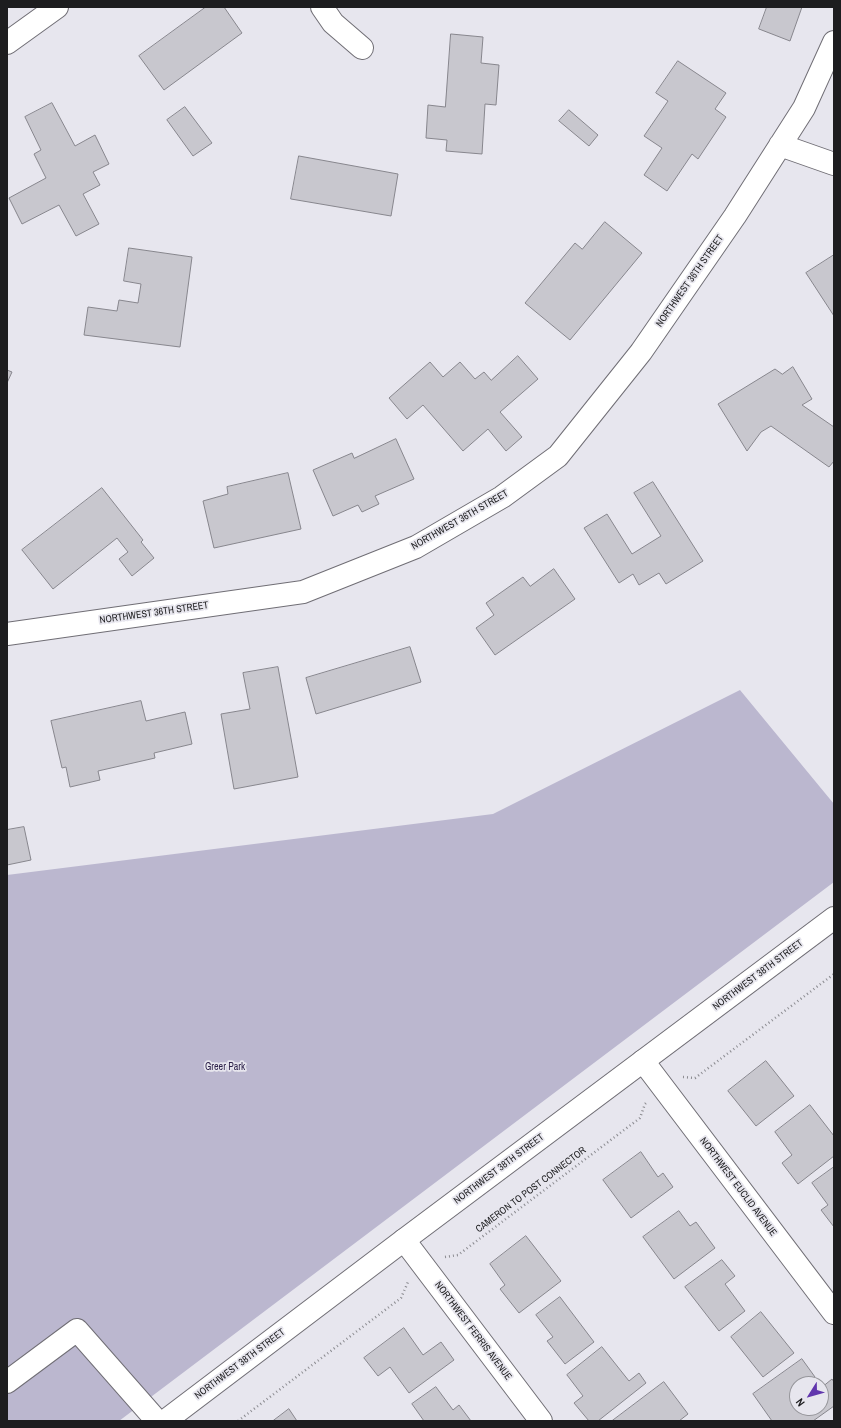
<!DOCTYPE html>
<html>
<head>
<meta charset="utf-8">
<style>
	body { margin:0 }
	#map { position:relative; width:841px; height:1428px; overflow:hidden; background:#e7e6ee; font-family:"Archivo Narrow",sans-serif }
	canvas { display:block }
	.frame { position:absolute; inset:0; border:8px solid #1d1d1f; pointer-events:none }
	.north { position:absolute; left:789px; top:1376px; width:40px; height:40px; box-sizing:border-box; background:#e7e6ee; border:1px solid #96969b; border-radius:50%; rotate:233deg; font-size:11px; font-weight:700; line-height:16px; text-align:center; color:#1d1d1f }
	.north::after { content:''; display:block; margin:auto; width:14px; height:18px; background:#6136ad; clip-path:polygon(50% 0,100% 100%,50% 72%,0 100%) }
</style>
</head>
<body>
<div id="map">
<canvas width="841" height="1428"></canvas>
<div class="frame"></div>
<div class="north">N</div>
</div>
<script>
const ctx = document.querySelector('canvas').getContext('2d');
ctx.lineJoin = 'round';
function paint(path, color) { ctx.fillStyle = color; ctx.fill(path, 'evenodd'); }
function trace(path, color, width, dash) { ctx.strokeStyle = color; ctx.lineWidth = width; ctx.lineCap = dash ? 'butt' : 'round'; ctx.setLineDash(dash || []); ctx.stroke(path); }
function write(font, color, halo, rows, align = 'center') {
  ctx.font = font + ' "Archivo Narrow",sans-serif'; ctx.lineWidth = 3.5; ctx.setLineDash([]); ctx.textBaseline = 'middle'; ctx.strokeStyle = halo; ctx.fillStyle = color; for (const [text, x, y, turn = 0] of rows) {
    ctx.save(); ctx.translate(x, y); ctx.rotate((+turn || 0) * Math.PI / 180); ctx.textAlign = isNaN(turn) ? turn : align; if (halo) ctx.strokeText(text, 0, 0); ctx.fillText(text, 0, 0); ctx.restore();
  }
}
paint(new Path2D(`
	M740,690L834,804V882L119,1421H7V875L493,814Z`), '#bbb7cf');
const building = new Path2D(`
	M206,7H224L242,33L164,90L139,56Z
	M767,7H802L790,41L759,29Z
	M451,34L483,37L481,63L499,65L496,105L485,104L482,154L446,151L447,140L426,138L428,105L445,107Z
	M678,61L726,93L715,109L726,117L698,159L692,154L667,191L644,175L662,148L644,136L668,101L656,93Z
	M52,103L75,146L95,135L109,164L93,172L100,185L83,194L99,224L76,236L59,205L22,224L9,198L46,178L34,154L41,150L25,117Z
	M185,107L212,143L193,156L167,120Z
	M569,110L598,135L589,146L559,121Z
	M299,156L398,174L391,216L291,199Z
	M605,222L642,253L570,340L525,303L575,243L582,249Z
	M129,248L192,257L180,347L84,335L88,307L117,311L119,300L138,303L141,284L124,281Z
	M834,255V316L806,273Z
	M518,356L538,379L500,412L522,437L506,451L488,429L463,451L423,405L407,419L389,398L430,362L443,377L460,362L475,379L484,372L491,380Z
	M793,367L812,399L802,405L834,427V461L829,467L771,426L761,432L747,451L718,404L775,369L782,374Z
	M7,370L12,372L7,383Z
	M396,439L414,479L375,496L379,504L362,512L358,505L333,516L313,470L352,453L354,458Z
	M288,473L301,529L214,548L203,501L228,494L227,487Z
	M653,482L703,561L666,584L659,573L639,585L633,574L619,583L584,528L607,514L632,554L661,536L634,493Z
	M102,488L143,540L141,542L154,558L132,576L119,559L128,552L117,538L53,589L22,550Z
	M554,569L575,599L495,655L476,628L494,615L486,603L523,577L530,586Z
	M410,647L421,682L316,714L306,678Z
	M278,667L298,777L234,789L221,714L250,709L243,673Z
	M141,701L146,721L185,712L192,744L154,753L155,758L98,771L100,780L70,787L66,767L62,768L51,721Z
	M24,827L31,860L7,865V830Z
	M766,1061L794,1096L756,1126L728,1091Z
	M810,1105L834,1136V1156L798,1184L782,1163L792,1155L775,1132Z
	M641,1152L658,1177L663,1173L673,1187L631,1218L603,1180Z
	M834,1167V1227L821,1210L828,1205L812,1183Z
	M679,1211L690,1226L696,1222L715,1248L674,1279L643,1237Z
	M526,1236L561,1281L519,1313L500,1289L505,1285L490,1264Z
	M722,1260L735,1276L725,1284L745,1311L719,1331L685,1287Z
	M560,1297L594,1342L565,1364L547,1341L553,1337L536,1315Z
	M761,1312L794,1353L763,1377L731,1337Z
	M404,1328L423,1355L441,1342L454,1360L409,1393L390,1367L378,1376L364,1358Z
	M602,1347L629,1381L639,1373L646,1383L598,1421H589L574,1403L583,1396L567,1375Z
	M802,1359L815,1377L806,1384H797V1408H821V1388L832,1379L834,1382V1406L813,1421H772L753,1394Z
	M664,1382L688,1414L679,1421H612Z
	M436,1387L453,1410L459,1405L471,1421H424L412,1404Z
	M289,1409L297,1421H273Z`);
paint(building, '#c8c7ce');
trace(building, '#87868d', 1);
const minor = new Path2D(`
	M322,7L333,23L362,48
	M7,43L57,7
	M780,145L834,164
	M7,634L303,592L416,547L502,497L558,456L641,352L735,216L804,108L834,42
	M643,1061L834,1313
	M404,1240L541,1421
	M7,1382L77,1330L157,1421`);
const major = new Path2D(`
	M165,1421L404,1240L834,918`);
trace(minor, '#706e75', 24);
trace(major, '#706e75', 24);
trace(new Path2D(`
	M683,1077L695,1078L834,974
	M445,1257L458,1255L640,1118L645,1104L647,1102
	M238,1421L401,1298L408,1282`), '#8c8c91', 2.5, [1, 3]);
trace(minor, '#fff', 22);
trace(major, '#fff', 22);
write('10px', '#1d1d1f', '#e7e6ee', [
	["NORTHWEST 36TH STREET",690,281,-55],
	["NORTHWEST 36TH STREET",460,520,-30],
	["NORTHWEST 36TH STREET",154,613,-8],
	["NORTHWEST 38TH STREET",758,975,-37],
	["NORTHWEST 38TH STREET",499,1169,-37],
	["NORTHWEST EUCLID AVENUE",738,1187,53],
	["CAMERON TO POST CONNECTOR",531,1190,-37],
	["NORTHWEST FERRIS AVENUE",473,1331,53],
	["NORTHWEST 38TH STREET",240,1364,-37]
]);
write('10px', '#2d214a', '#e7e6ee', [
	["Greer Park",225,1067]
]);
</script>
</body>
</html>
